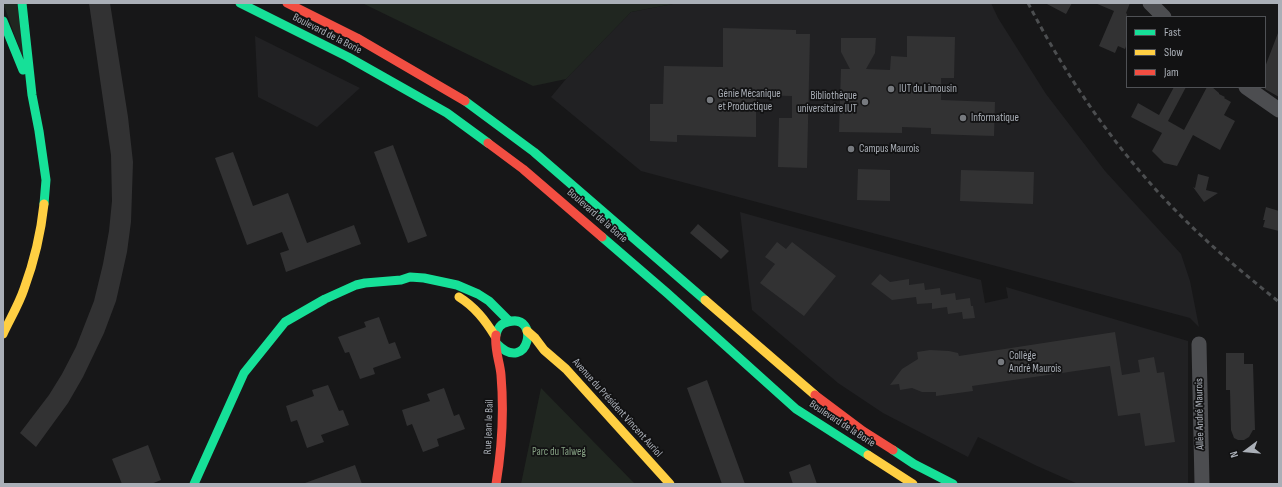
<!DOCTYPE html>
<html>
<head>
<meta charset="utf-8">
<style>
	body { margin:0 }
	#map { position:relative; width:1282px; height:487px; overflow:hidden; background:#171718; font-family:"Sofia Sans Condensed",sans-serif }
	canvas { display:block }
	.frame { position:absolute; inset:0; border:4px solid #aaafb7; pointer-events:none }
	.legend { position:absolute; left:1126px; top:16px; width:140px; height:72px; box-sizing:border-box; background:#121213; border:1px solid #4f5155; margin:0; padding:5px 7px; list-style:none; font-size:12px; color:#aaafb7 }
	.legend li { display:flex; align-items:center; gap:8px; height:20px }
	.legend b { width:20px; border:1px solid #4f5155 }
	.north { position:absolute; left:1226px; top:431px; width:40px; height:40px; -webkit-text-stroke:3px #121213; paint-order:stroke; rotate:254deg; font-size:11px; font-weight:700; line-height:16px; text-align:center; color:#aaafb7 }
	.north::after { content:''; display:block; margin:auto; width:14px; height:18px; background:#aaafb7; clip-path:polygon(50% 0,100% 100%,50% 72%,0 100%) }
</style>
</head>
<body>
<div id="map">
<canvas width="1282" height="487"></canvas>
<div class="frame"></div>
<ul class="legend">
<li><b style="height:5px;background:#16e098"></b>Fast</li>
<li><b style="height:5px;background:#ffcf43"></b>Slow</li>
<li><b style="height:5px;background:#f24e42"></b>Jam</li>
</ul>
<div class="north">N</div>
</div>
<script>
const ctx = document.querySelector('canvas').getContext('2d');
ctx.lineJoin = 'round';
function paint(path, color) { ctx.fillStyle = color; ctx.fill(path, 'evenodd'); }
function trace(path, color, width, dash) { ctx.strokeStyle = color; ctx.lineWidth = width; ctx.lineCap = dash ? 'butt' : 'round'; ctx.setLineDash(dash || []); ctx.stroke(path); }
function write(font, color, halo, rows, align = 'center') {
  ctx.font = font + ' "Sofia Sans Condensed",sans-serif'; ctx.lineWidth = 3.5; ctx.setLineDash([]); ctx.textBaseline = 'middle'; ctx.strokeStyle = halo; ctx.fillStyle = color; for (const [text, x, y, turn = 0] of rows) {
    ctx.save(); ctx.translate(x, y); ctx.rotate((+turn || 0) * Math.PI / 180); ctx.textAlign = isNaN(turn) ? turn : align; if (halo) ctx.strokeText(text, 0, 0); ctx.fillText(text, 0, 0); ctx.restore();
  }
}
paint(new Path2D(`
	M678,3H991L998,18L1046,94L1105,171L1181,254L1190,281L1199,327L1190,318L641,171L551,97L566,79L631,12Z
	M255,36L360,88L317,127L258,97Z
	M740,212L981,280L985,303L1008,298L1006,287L1188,341V484H1078L1037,466L978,437L968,457L883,413L838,383L752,310Z`), '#212123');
paint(new Path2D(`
	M3,3H17L25,64Z
	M362,3H678L631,12L566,79L533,86Z
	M541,388L635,484H521Z`), '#202620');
paint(new Path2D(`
	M89,3H110L128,117L133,162L131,222L127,252L121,279L116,301L104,333L83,377L68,403L36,447L20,433L49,395L62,374L76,347L94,301L103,264L109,231L112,201L111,155Z
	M1045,3H1072L1066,14Z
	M1095,3H1130L1126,13L1127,14V44L1125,49L1118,46L1115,53L1099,46L1114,11Z
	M723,28L796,30V34H810L807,168L778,167L779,118H792V96L756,95V137L677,135V142L650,141V104H663L664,66L723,67Z
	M1278,33H1279V97L1265,89V67Z
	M907,36L955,37L954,78H941V100L995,102L994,136L931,134V128L902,127V133L839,132L841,69H850L841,52V38H876L875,53L866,69L890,70L891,56L907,57Z
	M1174,87H1186L1168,121L1184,130L1207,87H1212L1219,93V94L1225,97L1224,98L1231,102L1224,115L1235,121L1220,150L1193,135L1177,166L1164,163L1152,151L1162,133L1131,117L1138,103L1159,115Z
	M393,145L427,236L408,243L374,152Z
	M233,152L253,206L288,193L307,243L354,225L361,244L286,272L280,253L289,250L282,232L247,245L215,158Z
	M858,169L890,170V201L857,200Z
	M961,170L1034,172L1033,204L960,201Z
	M1198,174L1209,177L1206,190L1218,193L1204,202L1193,187L1195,188Z
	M1266,207L1279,211V231L1263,227L1265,220H1263Z
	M698,224L729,251L721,259L690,233Z
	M777,242L786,249L792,242L836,276L804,316L760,283L775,264L765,257Z
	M880,274L890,282L909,279V285L924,283L925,290L940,288L941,295L955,293L956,300L970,298L971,306H973L975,318L963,319L962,312L948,314L947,307L932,309V303L917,304L916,297L892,300L871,284Z
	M379,317L389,344L395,342L401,358L373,368L375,374L360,379L349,352L345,353L338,337L366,327L364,322Z
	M1115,332L1122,375L1140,372L1138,360L1154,357L1157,373L1164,372L1175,442L1145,446L1140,413L1118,416L1110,366L972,386L973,391L936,396V392H922L912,388L900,390L899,384L890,385L902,369L918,359L917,352L930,350L949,351L958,353L959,356Z
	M1226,353H1244V364H1253L1255,430H1253L1249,437L1244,440H1238L1234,438L1231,430L1230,390H1226Z
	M707,380L745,484H722L687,388Z
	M328,385L339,411L343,410L349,425L321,435L324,442L307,448L297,420L291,422L286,406L314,396L312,390Z
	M444,388L454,416L459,414L465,429L437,439L439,446L423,452L412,424L407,426L402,410L430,401L427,394Z
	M148,445L161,480L151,484H122L112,459Z
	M810,464L817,484H793L789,472Z
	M355,465L362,484H305V483Z`), '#323233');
trace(new Path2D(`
	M1150,3L1164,17
	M1246,87L1279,110
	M1199,344L1202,484`), '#4c4d50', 15);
trace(new Path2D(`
	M22,3L32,95L39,131L46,180L44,204
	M240,3L348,57L447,113L488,143
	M3,21L23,70
	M465,101L534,152L705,300
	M602,237L667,293L796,409L868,455
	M496,335C497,329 501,323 508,322C541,312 529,376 497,344
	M893,450L914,464L953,484
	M194,484L244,373L285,322L325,299L356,285L365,283L401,280L410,277L424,278L457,285L478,294L489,301L509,321`), '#16e098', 9);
trace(new Path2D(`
	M459,297C475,307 485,320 495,336
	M705,300L815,395
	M527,331L535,338L544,350L566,369L670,484
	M3,334C10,319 19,304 24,289C34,262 41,232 44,204
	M868,455L913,484`), '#ffcf43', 9);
trace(new Path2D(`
	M287,3L357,38L465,101
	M488,143L523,169L602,237
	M496,335C494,349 500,362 501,375C504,411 502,448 496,484
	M815,395L863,431L893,450`), '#f24e42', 9);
trace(new Path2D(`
	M1028,3C1069,82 1121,157 1185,220C1215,250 1247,276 1279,302`), '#4c4e50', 3, [5, 4]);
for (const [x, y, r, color] of [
	[891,89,4,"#777a7f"],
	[710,100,4,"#777a7f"],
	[865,102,4,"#777a7f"],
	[963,118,4,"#777a7f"],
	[851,149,4,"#777a7f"],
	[1001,362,4,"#777a7f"]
]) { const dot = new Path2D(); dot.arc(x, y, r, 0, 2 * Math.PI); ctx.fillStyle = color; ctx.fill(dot); trace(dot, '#121213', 1.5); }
write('11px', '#aaafb7', '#121213', [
	["Boulevard de la Borie",327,34,27],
	["Boulevard de la Borie",597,216,41],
	["Avenue du Président Vincent Auriol",617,408,48],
	["Allée André Maurois",1200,414,-91],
	["Boulevard de la Borie",842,424,33],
	["Rue Jean le Bail",489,427,-88]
]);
write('11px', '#aaafb7', '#121213', [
	["IUT du Limousin",899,89],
	["Génie Mécanique",718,94],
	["et Productique",718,107],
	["Bibliothèque",857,96,"right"],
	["universitaire IUT",857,109,"right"],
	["Informatique",971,118],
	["Campus Maurois",859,149],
	["Collège",1009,356],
	["André Maurois",1009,369]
], 'left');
write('11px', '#85a083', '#121213', [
	["Parc du Talweg",559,452]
]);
</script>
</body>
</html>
